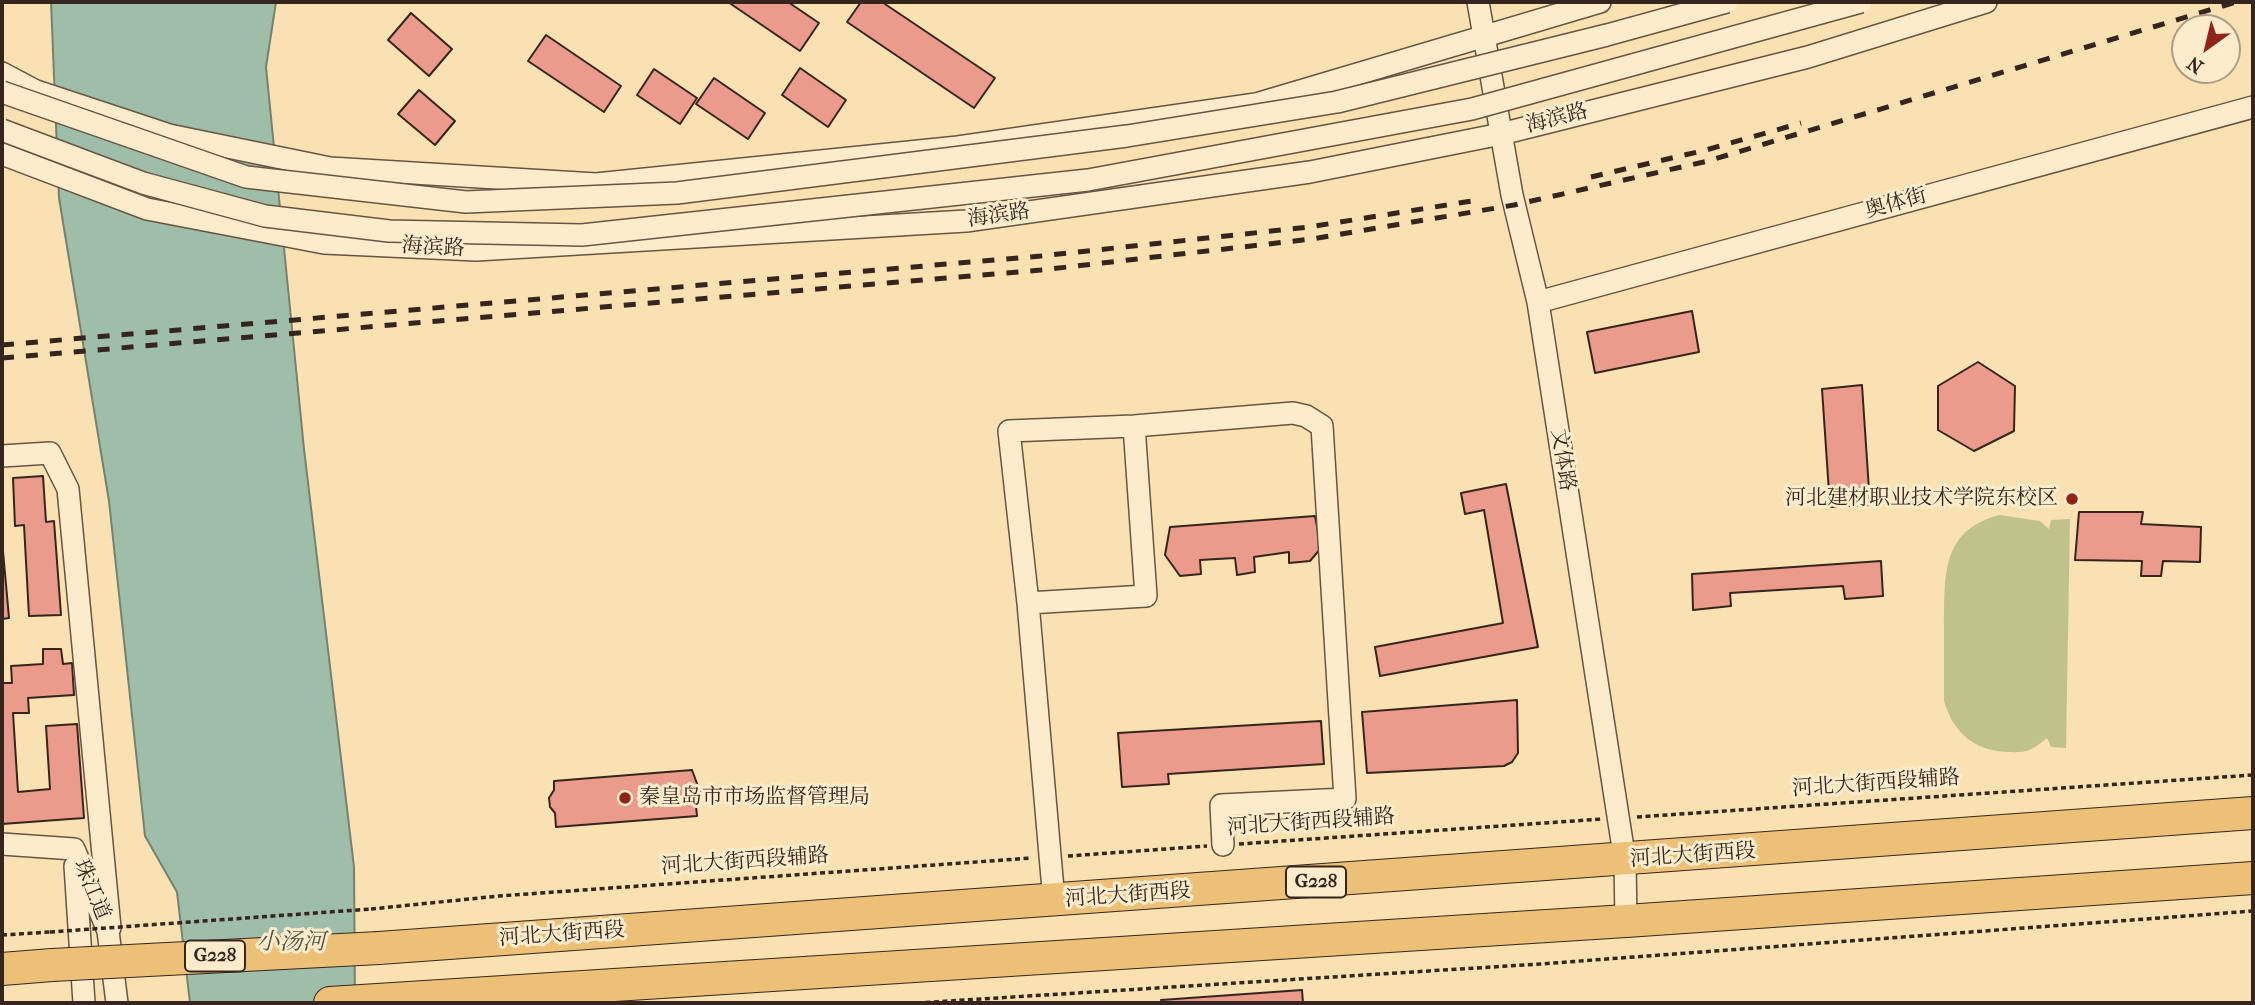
<!DOCTYPE html>
<html>
<head>
<meta charset="utf-8">
<style>
	body { margin:0 }
	#map { position:relative; width:2255px; height:1005px; overflow:hidden; background:#fae1b1; font-family:"IM FELL French Canon",serif }
	canvas { display:block }
	.frame { position:absolute; inset:0; border:4px solid #36251e; pointer-events:none }
	.north { position:absolute; left:2171px; top:14px; width:70px; height:70px; box-sizing:border-box; background:#fceccc; border:2px solid #ad9c86; border-radius:50%; rotate:214deg; font-size:19px; font-weight:700; line-height:28px; text-align:center; color:#36251e }
	.north::after { content:''; display:block; margin:auto; width:24px; height:32px; background:#8f2418; clip-path:polygon(50% 0,100% 100%,50% 72%,0 100%) }
</style>
</head>
<body>
<div id="map">
<canvas width="2255" height="1005"></canvas>
<div class="frame"></div>
<div class="north">N</div>
</div>
<script>
const ctx = document.querySelector('canvas').getContext('2d');
ctx.lineJoin = 'round';
function paint(path, color) { ctx.fillStyle = color; ctx.fill(path, 'evenodd'); }
function trace(path, color, width, dash) { ctx.strokeStyle = color; ctx.lineWidth = width; ctx.lineCap = dash ? 'butt' : 'round'; ctx.setLineDash(dash || []); ctx.stroke(path); }
function write(font, color, halo, rows, align = 'center') {
  ctx.font = font + ' "IM FELL French Canon","Noto Serif SC",serif'; ctx.lineWidth = 6; ctx.setLineDash([]); ctx.textBaseline = 'middle'; ctx.strokeStyle = halo; ctx.fillStyle = color; for (const [text, x, y, turn = 0] of rows) {
    ctx.save(); ctx.translate(x, y); ctx.rotate((+turn || 0) * Math.PI / 180); ctx.textAlign = isNaN(turn) ? turn : align; if (halo) ctx.strokeText(text, 0, 0); ctx.fillText(text, 0, 0); ctx.restore();
  }
}
paint(new Path2D(`
	M1999,515L2040,521L2049,529L2051,520L2070,519L2066,748L2051,747L2047,738C2042,742 2035,748 2029,750C2023,753 2013,752 2007,752C1974,751 1953,732 1944,701C1944,676 1944,650 1944,625C1945,574 1941,531 1999,515Z`), '#bfc28b');
const water = new Path2D(`
	M51,2H276L266,67L304,449L354,867L355,1003H190L177,892L145,836L109,501L59,198Z`);
paint(water, '#9fbea9');
trace(water, '#758171', 2);
const building = new Path2D(`
	M728,2H788L819,23L800,51Z
	M861,2H882L995,78L974,108L847,22Z
	M411,13L452,49L429,76L388,40Z
	M546,35L621,86L604,112L528,61Z
	M800,68L846,100L828,127L782,95Z
	M654,69L697,98L680,124L637,95Z
	M714,78L765,113L748,139L696,104Z
	M419,90L455,121L435,145L398,114Z
	M1692,311L1699,352L1595,373L1587,332Z
	M1978,362L2015,386L2014,431L1974,451L1938,430V386Z
	M1862,385L1870,505L1830,507L1822,389Z
	M43,476L46,522L54,521L61,615L29,616L24,525L15,526L13,478Z
	M1506,484L1538,647L1380,676L1375,647L1503,623L1484,510L1465,514L1461,493Z
	M2079,512H2143L2141,524L2201,527L2200,562L2163,561L2161,576H2141L2142,561L2075,560Z
	M1315,516L1321,548L1310,561L1289,563V552L1254,557L1255,572L1237,575L1235,558L1200,560L1201,574L1180,576L1165,555L1170,527Z
	M2,540L9,618L2,619Z
	M1881,561L1883,596L1845,599L1843,586L1730,593L1731,606L1693,610L1692,574Z
	M43,649H61L63,664L72,663L74,695L28,698L29,713H13L18,792L50,789L46,726L77,724L84,818L2,824V683H12L11,666L43,664Z
	M1517,700L1518,753L1512,762L1504,766L1367,773L1362,712Z
	M1321,721L1324,764L1168,774L1169,784L1122,787L1118,733Z
	M692,770L702,797L696,806L697,816L556,827L555,813L550,807L549,798L554,790V781Z
	M1302,990L1303,1003H1162L1161,1000Z`);
paint(building, '#ea9b8c');
trace(building, '#36251e', 2);
const minor = new Path2D(`
	M1478,2L1512,195L1538,302L1625,861L1626,921
	M2,73L36,91L169,135L330,168L596,184L958,147L1256,104L1600,2
	M2,154L147,209L324,243L476,250L966,221L1310,172L1501,134L1808,57L1986,2
	M1538,302L2253,107
	M2,456L50,453L68,489L110,928
	M1028,603L1146,596L1134,426
	M2,844L74,849L108,931L117,1003
	M75,866L84,1003
	M1054,901L1028,603L1009,431L1134,426L1293,413L1306,416L1322,426L1345,799L1221,805L1223,845`);
const highway = new Path2D(`
	M379,948L2253,813
	M2,969L52,965
	M330,1003L1626,921L2253,878`);
trace(minor, '#675443', 24);
trace(highway, '#36251e', 34);
trace(new Path2D(`
	M1637,817L2253,775
	M1239,844L1602,819
	M1068,856L1207,846
	M371,909L499,896L1032,858
	M2,935L50,932
	M917,1003L1540,964L2253,911`), '#36251e', 3.5, [5, 3.5]);
trace(minor, '#fceccc', 21);
trace(highway, '#edc078', 32);
trace(new Path2D(`
	M1591,177L1706,150L1801,123
	M2,345L1041,256L1309,227L1478,200
	M2,358L1041,270L1312,239L1514,205L1708,161L2236,2`), '#36251e', 5, [12, 12]);
const minorBridge = new Path2D(`
	M2,92L246,177L466,202L677,193L1127,136L1337,102L1607,35L1727,2
	M2,130L143,183L265,216L389,231L582,235L1088,180L1472,109L1861,2`);
const highwayBridge = new Path2D(`
	M52,965L379,948`);
trace(minorBridge, '#675443', 24, []);
trace(highwayBridge, '#36251e', 34, []);
trace(new Path2D(`
	M50,932L371,909`), '#36251e', 3.5, [5, 3.5]);
trace(minorBridge, '#fceccc', 21);
trace(highwayBridge, '#edc078', 32);
for (const [x, y, r, color] of [
	[2072,499,7,"#8f2418"],
	[625,798,7,"#8f2418"]
]) { const dot = new Path2D(); dot.arc(x, y, r, 0, 2 * Math.PI); ctx.fillStyle = color; ctx.fill(dot); trace(dot, '#fceccc', 2.5); }
for (const [x, y, w] of [
	[1316,882,60],
	[215,956,60]
]) { const box = new Path2D(); box.roundRect(x - w / 2, y - 15.5, w, 31, 5); ctx.fillStyle = '#fceccc'; ctx.fill(box); trace(box, '#36251e', 2); }
write('bold 19px', '#36251e', null, [
	["G228",1316,882],
	["G228",215,956]
]);
write('21px', '#36251e', '#fceccc', [
	["海滨路",1557,119,-14],
	["奥体街",1896,204,-15],
	["海滨路",999,216,-8],
	["海滨路",433,248,3],
	["文体路",1562,460,81],
	["河北大街西段辅路",1876,784,-4],
	["河北大街西段辅路",1311,823,-4],
	["河北大街西段",1693,856,-4],
	["河北大街西段辅路",745,862,-4],
	["珠江道",91,890,67],
	["河北大街西段",1128,896,-4],
	["河北大街西段",562,935,-4]
]);
write('21px', '#36251e', '#fceccc', [
	["河北建材职业技术学院东校区",2058,499],
	["秦皇岛市市场监督管理局",639,798,"left"]
], 'right');
write('italic 23px', '#565348', '#fceccc', [
	["小汤河",291,943]
]);
</script>
</body>
</html>
